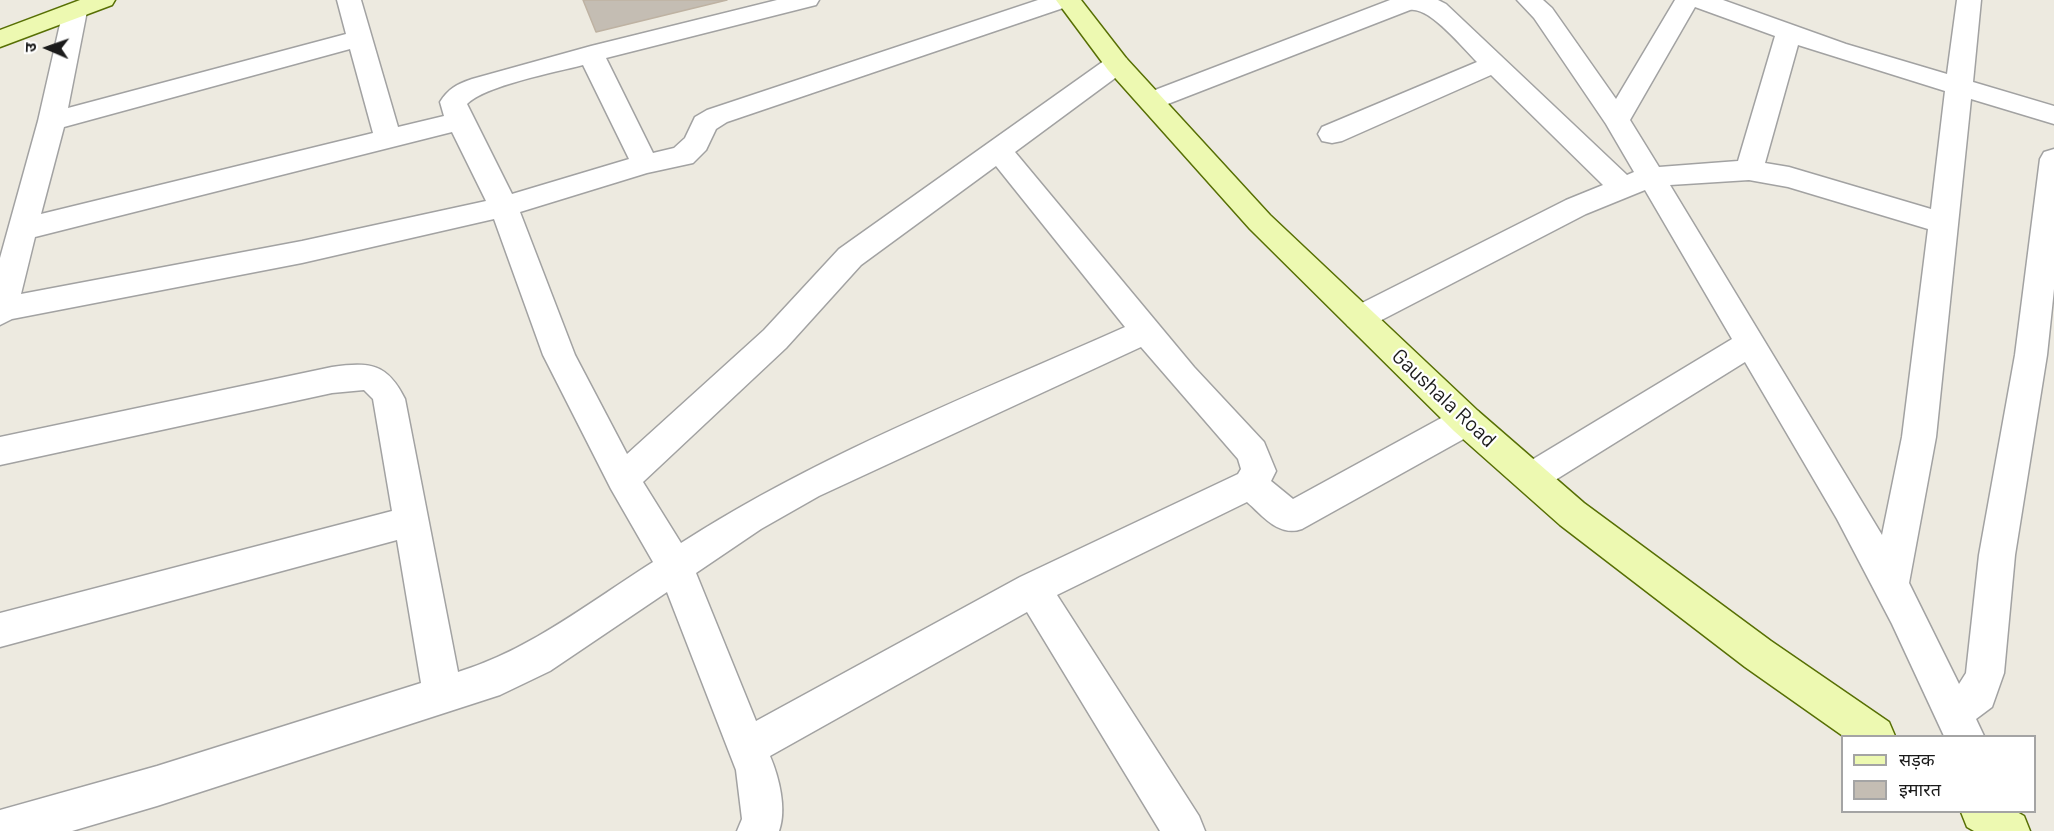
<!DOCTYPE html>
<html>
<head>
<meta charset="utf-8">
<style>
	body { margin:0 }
	#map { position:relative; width:2054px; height:831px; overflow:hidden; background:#edeae0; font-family:Barlow,"Noto Sans Devanagari",sans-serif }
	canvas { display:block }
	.legend { position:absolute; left:1841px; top:735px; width:195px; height:78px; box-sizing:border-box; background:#fff; border:2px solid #a4a4a4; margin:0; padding:8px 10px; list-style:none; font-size:18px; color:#1b1b1b }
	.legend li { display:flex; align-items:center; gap:12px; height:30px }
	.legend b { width:30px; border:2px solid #a4a4a4 }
	.north { position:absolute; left:18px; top:18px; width:60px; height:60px; -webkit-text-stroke:4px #fff; paint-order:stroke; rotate:272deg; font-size:16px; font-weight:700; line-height:24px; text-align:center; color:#1b1b1b }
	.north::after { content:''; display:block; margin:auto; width:21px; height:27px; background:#1b1b1b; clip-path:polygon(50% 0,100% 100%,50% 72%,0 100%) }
</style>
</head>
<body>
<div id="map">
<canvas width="2054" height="831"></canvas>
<ul class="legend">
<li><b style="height:8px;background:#edf9b1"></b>सड़क</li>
<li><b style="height:16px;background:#c4bdb3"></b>इमारत</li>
</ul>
<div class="north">उ</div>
</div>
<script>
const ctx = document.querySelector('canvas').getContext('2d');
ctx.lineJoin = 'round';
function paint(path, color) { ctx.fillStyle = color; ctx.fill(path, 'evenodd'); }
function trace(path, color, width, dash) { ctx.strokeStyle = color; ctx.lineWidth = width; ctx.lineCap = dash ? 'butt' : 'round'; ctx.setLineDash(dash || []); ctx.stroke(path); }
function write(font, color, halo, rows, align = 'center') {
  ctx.font = font + ' Barlow,sans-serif'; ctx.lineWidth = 4.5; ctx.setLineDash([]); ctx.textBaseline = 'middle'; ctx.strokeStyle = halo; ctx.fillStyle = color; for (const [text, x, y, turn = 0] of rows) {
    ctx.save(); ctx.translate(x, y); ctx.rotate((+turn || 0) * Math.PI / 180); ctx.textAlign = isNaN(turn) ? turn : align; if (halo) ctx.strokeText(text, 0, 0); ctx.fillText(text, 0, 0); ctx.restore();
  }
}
const building = new Path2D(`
	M583,0H727L596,32Z`);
paint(building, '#c4bdb3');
trace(building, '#beb2a2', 1.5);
const street = new Path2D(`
	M337,0H361L398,127L444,116L440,102C448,89 457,84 472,79L591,46L777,0H819L816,5L606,58L653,153L674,148L685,138L695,117L707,110L1038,0H1075L1072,5L727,122L716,129L706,150L693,163L647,173L520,212L575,355L627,454L764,330L839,249L1108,58L1117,56L1126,58L1130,64L1126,70L1015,152L1194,367L1264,442L1276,471L1271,481L1293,499L1454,411L1466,407L1478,411L1483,421L1478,431L1302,529C1279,537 1264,517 1247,502L1057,595L1199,816L1205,831H1160L1027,612L770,756C779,777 787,809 779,831H737L742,819L736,770L667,592L550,671L500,695L157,806L72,831H0V810L157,766L421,683L397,540L0,647V613L392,511L373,399L364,390L332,393L0,465V437L332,367C370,362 387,363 405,399L458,672C530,650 590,602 653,562L611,489L543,355L494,219L302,263L12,319L0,325V258L38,121L63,11L66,6L75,3L84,6L87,11L68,108L346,34ZM350,49L373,133L41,214L64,127ZM583,65L629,159L512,194L467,104C484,86 556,72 583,65ZM452,132L486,201L302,241L21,294L35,237ZM996,166L1125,327C975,394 819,454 681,543L643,482L786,348L861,265ZM1141,347L1238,459L1241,469L1238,474L1020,577L756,721L696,573L761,529L819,496Z
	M1390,0H1438L1446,4L1627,175L1634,172L1606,124L1534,18L1517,0H1543L1552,8L1616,99L1675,0H1723L1846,44L1947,74L1957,0H1981L1973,82L2054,106V124L1971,99L1936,437L1909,583L1959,684L1966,673L1979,555L2015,355L2040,159L2044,152L2054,149V289L2047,355L2015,555L2004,673L1992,707L1976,719L1984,736H1944L1892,624L1837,519L1745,362L1544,487L1532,492L1520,487L1515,477L1520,467L1732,339L1645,190L1586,214L1370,326L1359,330L1348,326L1343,318L1348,310L1566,200L1603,185L1491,75L1342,141L1332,143L1322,141L1318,134L1322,127L1477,62C1462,47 1430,7 1410,10L1160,107L1151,110L1142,107L1138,101L1142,95ZM1695,7L1775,36L1738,161L1659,167L1630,120ZM1798,45L1945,91L1931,209L1789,167L1765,163ZM1749,180L1788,187L1928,229L1902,437L1882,535L1670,185Z`);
const secondary = new Path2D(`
	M80,0H115L112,5L0,47V30Z
	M1056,0H1081L1126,58L1270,215L1478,411L1584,503L1771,641L1889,722L1895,736H1843L1745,667L1560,525L1454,431L1250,229L1108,70Z
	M1961,812H2017L2024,816L2030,831H1974L1967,827Z`);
trace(street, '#a2a2a2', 3);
trace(secondary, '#576f04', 3);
paint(street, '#fff');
paint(secondary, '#edf9b1');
write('21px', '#1b1b1b', '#fff', [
	["Gaushala Road",1444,398,43]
]);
</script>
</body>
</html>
